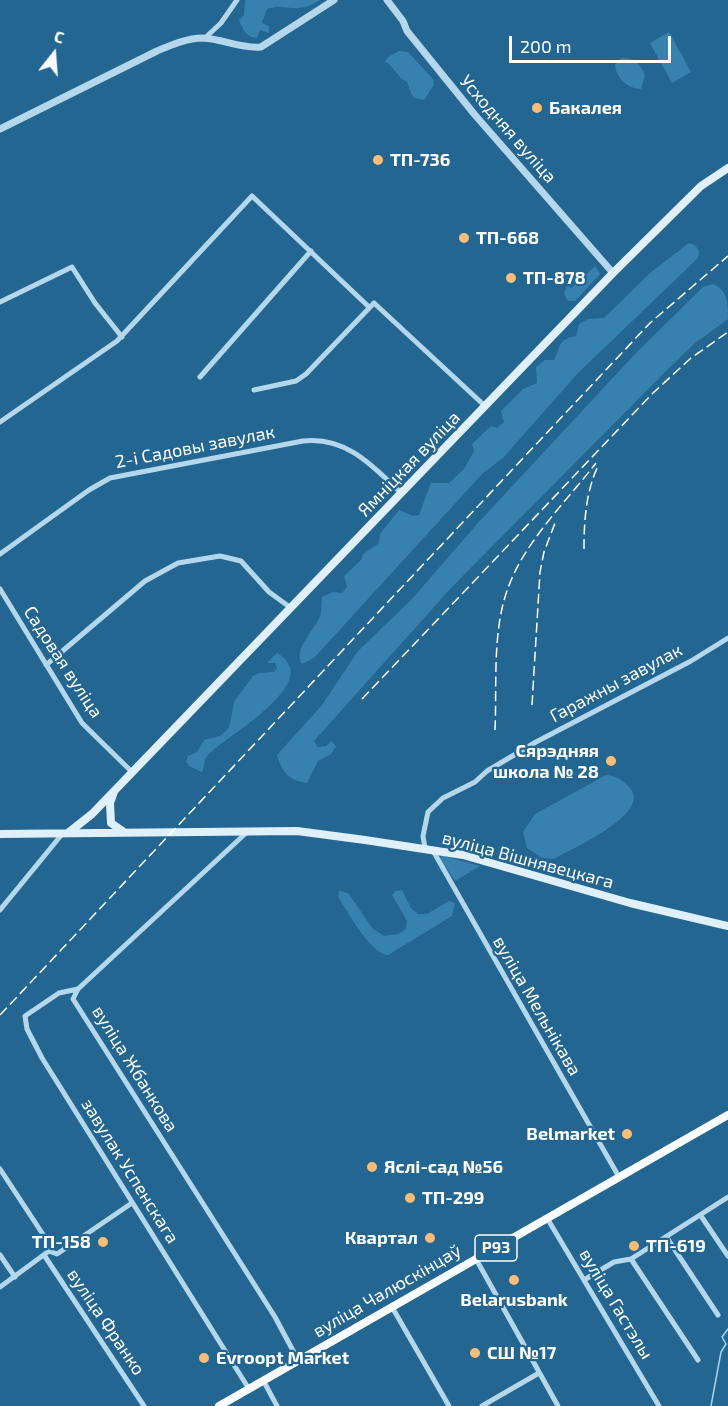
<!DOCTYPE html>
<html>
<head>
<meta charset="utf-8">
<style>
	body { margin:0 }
	#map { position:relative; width:728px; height:1406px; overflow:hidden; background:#236691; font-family:"Exo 2",sans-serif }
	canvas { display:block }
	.north { position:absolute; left:24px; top:24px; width:60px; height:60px; -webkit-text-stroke:4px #236691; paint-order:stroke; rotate:17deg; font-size:16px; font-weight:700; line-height:24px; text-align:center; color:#fff }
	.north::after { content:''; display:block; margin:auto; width:21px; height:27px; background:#fff; clip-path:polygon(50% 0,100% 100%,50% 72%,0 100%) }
	.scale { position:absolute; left:509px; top:36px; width:162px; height:27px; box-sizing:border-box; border:3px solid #fff; border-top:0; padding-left:8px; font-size:18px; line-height:21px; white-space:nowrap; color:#fff; -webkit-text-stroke:4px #236691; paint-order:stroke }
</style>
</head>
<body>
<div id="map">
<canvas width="728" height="1406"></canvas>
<div class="north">С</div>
<div class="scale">200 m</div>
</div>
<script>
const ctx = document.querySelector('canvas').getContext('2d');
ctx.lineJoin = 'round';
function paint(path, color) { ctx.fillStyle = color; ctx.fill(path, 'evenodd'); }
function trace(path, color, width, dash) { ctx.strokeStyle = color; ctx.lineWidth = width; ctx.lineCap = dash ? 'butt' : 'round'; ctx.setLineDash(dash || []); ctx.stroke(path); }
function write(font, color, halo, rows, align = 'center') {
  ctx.font = font + ' "Exo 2",sans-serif'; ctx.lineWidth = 4.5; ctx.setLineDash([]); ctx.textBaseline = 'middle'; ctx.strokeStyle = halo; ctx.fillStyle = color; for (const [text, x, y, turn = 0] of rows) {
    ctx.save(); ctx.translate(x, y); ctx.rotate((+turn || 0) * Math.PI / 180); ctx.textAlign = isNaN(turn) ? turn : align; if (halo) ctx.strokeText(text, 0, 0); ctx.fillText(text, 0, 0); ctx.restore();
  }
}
paint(new Path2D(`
	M245,0H320C296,16 285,2 267,9L262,23L269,26V33L260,30L257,38C247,38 242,29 239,20L244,15Z
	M669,32L691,72L672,83L650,43Z
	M399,51L408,52L433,79L434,85L424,100C410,99 411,92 407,82C397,77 395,68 385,61L388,57Z
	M621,58C635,58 639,63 645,75L641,89C628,89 616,78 615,65Z
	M689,243L695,245L699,251L698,258L578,373L503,458L483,473L314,658L302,664C292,651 315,629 320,616C322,611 321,603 322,597L333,592L342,593L347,587L344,576L361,560L363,554L379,543L380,534L399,510L413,516L419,515L431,483H449L464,469L474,451L472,444L491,426L497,428L504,422L501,411L523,389L537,383L536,367L545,360H554C562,346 556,340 576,336L579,324L588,319L604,318L650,273Z
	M595,266L600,274L575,301H568L564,294L567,285L571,288Z
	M713,284C728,291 728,302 728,319L694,344L667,370L451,588L314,741L318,747L326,746L332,741L336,747L331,754L318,761L307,783C290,781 281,772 277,755L322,705L358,651L411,600L477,524L635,354L703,287Z
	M277,653C327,682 224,737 208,755C203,760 205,766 202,772L189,766L186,762L188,756L197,752L204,740L220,736L229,728L234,702L253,676L259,673L274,672L277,668L275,663H267Z
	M606,775C616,776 623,780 630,788C652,814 571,849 554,859L542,858L527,848L523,832L535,814Z
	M441,856H444L480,866L455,881L440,859Z
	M402,890L411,908L418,914H427L449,901L455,903L452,916L388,955C371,955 348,912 338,897L339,891L348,893L373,929L384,936L398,934L406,929L407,921L392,895L395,891Z`), '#3781ae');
trace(new Path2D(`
	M711,1406L721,1352L726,1344L722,1337L728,1329`), '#a9d4ed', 1.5);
trace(new Path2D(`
	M205,38L221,23L237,0
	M0,302L72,267L95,303L122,337
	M200,377L311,251
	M254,390L296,381L306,374L374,303L485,406
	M0,422L117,341L252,196L369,307
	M0,554L89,490L110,478L303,441C346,436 373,466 401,493
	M0,589L82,723L132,772
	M46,665L145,581L178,563L220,556L241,561L269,592L291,608
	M246,833L78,989L73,999L275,1317L298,1360
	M425,848L423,836L428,812L443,798L475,782L487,771L536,742L691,661L728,638
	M432,849L619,1177
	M0,910L63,833
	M78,989L59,993L25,1016L27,1029L42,1058L249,1389
	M0,1169L46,1239L49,1251
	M701,1216L728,1256
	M547,1218L659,1406
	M667,1238L718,1315
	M0,1255L15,1277
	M44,1255L144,1406
	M476,1259L558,1406
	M631,1259L698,1360
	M584,1280L614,1262L631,1259L728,1197
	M0,1287L49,1251L57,1254L132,1203
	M392,1307L449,1406
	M263,1380L277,1406
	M482,1406L539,1373`), '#b5d7ec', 5);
trace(new Path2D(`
	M387,0L403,21L407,31L475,115L613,273
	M0,129L157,51C171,45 187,38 203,38C223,39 241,49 261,47L334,0`), '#b5d7ec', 7);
trace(new Path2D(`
	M114,792L110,803L111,823L124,832
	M68,833L92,814L613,273L701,186L728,168
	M0,834L297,831L365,840L463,855L630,903L728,926`), '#e0f0fa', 8);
trace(new Path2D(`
	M219,1406L728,1115`), '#fafdff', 8);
trace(new Path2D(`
	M584,549C584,521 586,491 598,466
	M362,699L653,393L691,358L728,332
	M532,705L540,572L544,552L555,523
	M495,730C497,685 492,631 508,588C525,541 566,502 596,463
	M0,1015L650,323L728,256`), '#fff', 1.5, [10, 4.5]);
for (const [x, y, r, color] of [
	[537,108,6,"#f8bd78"],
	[378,160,6,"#f8bd78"],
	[464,238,6,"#f8bd78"],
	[511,278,6,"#f8bd78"],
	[611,761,6,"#f8bd78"],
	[627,1134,6,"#f8bd78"],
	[372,1167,6,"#f8bd78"],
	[410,1198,6,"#f8bd78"],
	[430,1238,6,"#f8bd78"],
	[103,1242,6,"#f8bd78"],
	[634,1246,6,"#f8bd78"],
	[514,1280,6,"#f8bd78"],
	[475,1353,6,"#f8bd78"],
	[204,1358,6,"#f8bd78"]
]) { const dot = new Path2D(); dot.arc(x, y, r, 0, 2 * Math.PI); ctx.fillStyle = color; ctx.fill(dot); trace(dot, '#236691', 2); }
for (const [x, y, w] of [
	[496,1248,42]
]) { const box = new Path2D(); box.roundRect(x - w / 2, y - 13, w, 26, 4.5); ctx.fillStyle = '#236691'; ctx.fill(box); trace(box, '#fff', 1.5); }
write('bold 16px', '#fff', null, [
	["Р93",496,1248]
]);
write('bold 18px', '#fff', '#236691', [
	["Бакалея",549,108],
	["ТП-736",390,160],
	["ТП-668",476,238],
	["ТП-878",523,278],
	["Сярэдняя",599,751,"right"],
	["школа № 28",599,772,"right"],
	["Belmarket",615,1134,"right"],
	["Яслі-сад №56",384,1167],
	["ТП-299",422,1198],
	["Квартал",418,1238,"right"],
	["ТП-158",91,1242,"right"],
	["ТП-619",646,1246],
	["Belarusbank",514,1300,"center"],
	["СШ №17",487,1353],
	["Evroopt Market",216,1358]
], 'left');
write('18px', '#fff', '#236691', [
	["Усходняя вуліца",508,129,49],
	["2-і Садовы завулак",195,447,-11],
	["Ямніцкая вуліца",409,464,-46],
	["Садовая вуліца",63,662,57],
	["Гаражны завулак",616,683,-28],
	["вуліца Вішнявецкага",528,860,15],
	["вуліца Мельнікава",537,1006,60],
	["вуліца Жбанкова",135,1069,58],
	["завулак Успенскага",130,1171,58],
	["вуліца Чалюскінцаў",387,1291,-30],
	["вуліца Гастэлы",616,1304,59],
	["вуліца Франко",106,1322,56]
]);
</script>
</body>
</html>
